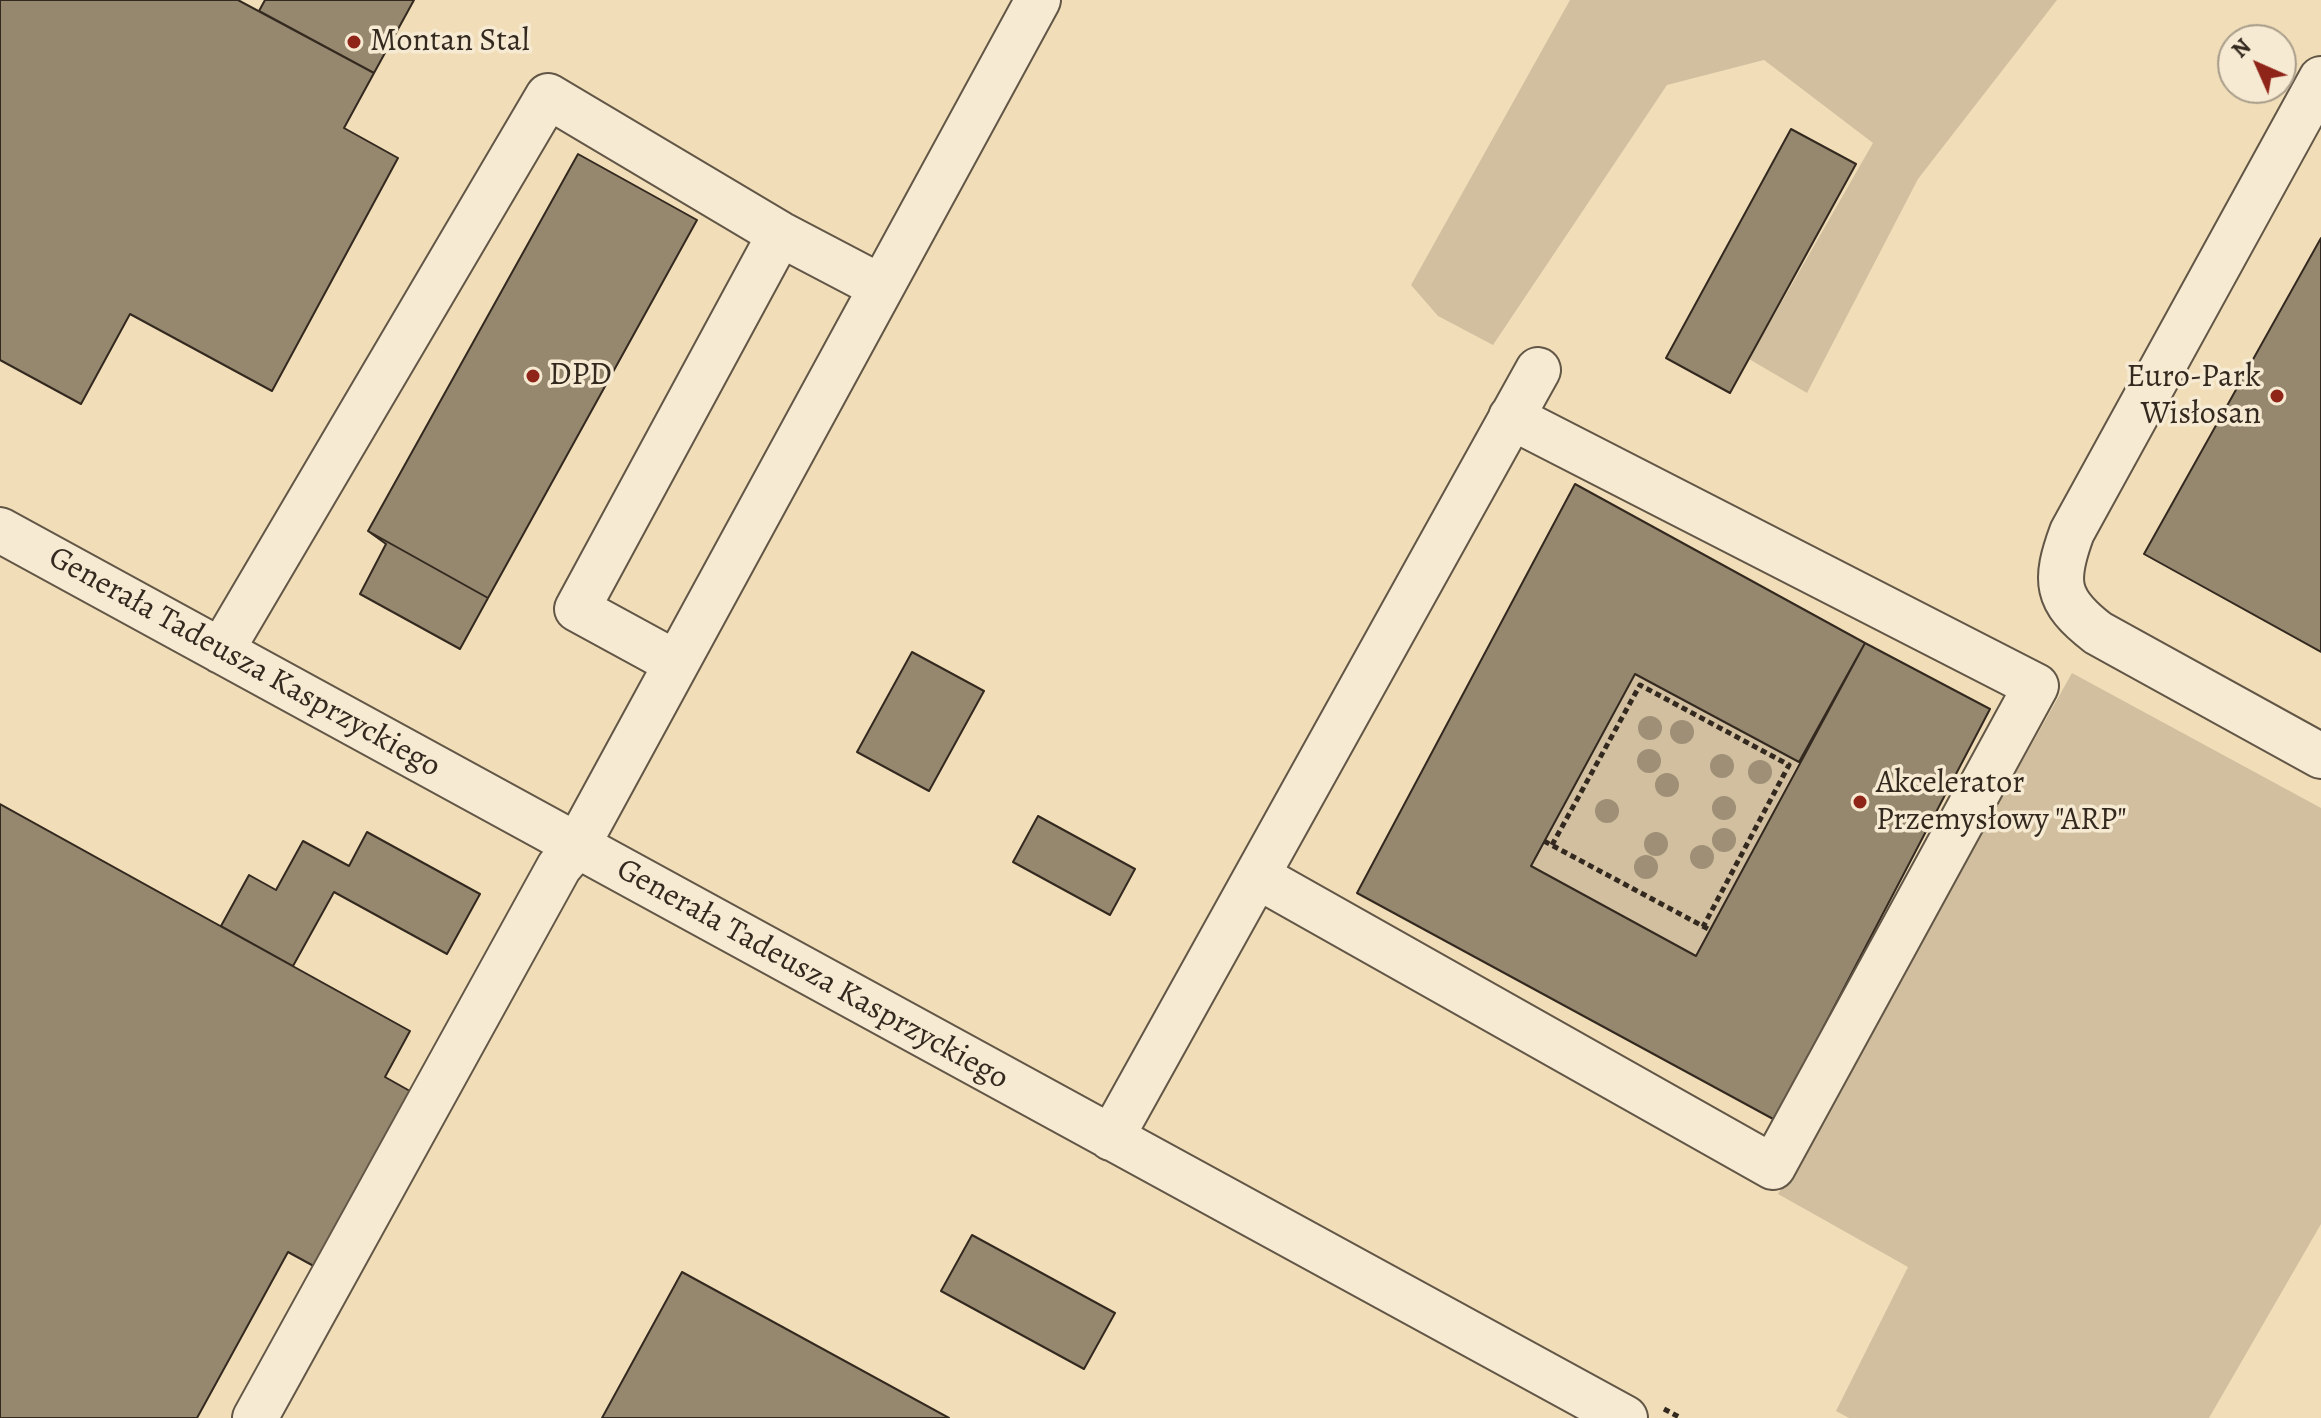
<!DOCTYPE html>
<html>
<head>
<meta charset="utf-8">
<style>
	body { margin:0 }
	#map { position:relative; width:2321px; height:1418px; overflow:hidden; background:#f1deb9; font-family:Alegreya,serif }
	canvas { display:block }
	.north { position:absolute; left:2217px; top:24px; width:80px; height:80px; box-sizing:border-box; background:#f6ead2; border:2px solid #a89d8a; border-radius:50%; rotate:315deg; font-size:22px; font-weight:700; line-height:32px; text-align:center; color:#33291f }
	.north::after { content:''; display:block; margin:auto; width:28px; height:36px; background:#8f2418; clip-path:polygon(50% 0,100% 100%,50% 72%,0 100%) }
</style>
</head>
<body>
<div id="map">
<canvas width="2321" height="1418"></canvas>
<div class="north">N</div>
</div>
<script>
const ctx = document.querySelector('canvas').getContext('2d');
ctx.lineJoin = 'round';
function paint(path, color) { ctx.fillStyle = color; ctx.fill(path, 'evenodd'); }
function trace(path, color, width, dash) { ctx.strokeStyle = color; ctx.lineWidth = width; ctx.lineCap = dash ? 'butt' : 'round'; ctx.setLineDash(dash || []); ctx.stroke(path); }
function write(font, color, halo, rows, align = 'center') {
  ctx.font = font + ' Alegreya,serif'; ctx.lineWidth = 7; ctx.setLineDash([]); ctx.textBaseline = 'middle'; ctx.strokeStyle = halo; ctx.fillStyle = color; for (const [text, x, y, turn = 0] of rows) {
    ctx.save(); ctx.translate(x, y); ctx.rotate((+turn || 0) * Math.PI / 180); ctx.textAlign = isNaN(turn) ? turn : align; if (halo) ctx.strokeText(text, 0, 0); ctx.fillText(text, 0, 0); ctx.restore();
  }
}
paint(new Path2D(`
	M1570,0H2057L1918,179L1807,393L1749,359L1873,143L1764,60L1667,85L1493,345L1438,316L1411,285Z
	M2072,673L2321,808V1224L2209,1418H1849L1836,1411L1908,1267L1778,1194Z
	M1635,674L1799,762L1696,956L1531,866Z`), '#d1bf9f');
const building = new Path2D(`
	M0,0H238L374,73L344,128L398,158L272,391L130,314L81,404L0,360Z
	M265,0H414L374,73L259,11Z
	M1791,129L1856,164L1730,393L1666,358Z
	M578,154L697,220L488,598L368,531Z
	M2321,238V652L2144,554Z
	M1575,484L1865,643L1799,762L1635,674L1531,866L1696,956L1865,643L1990,709L1775,1120L1357,893Z
	M368,531L488,598L460,649L360,594L386,544Z
	M912,652L984,691L929,791L857,752Z
	M0,804L410,1031L385,1077L417,1095L321,1270L288,1252L197,1418H0Z
	M1038,816L1135,869L1110,915L1013,862Z
	M367,832L480,894L447,954L334,892L293,966L221,926L249,875L276,890L303,841L349,866Z
	M972,1235L1115,1313L1084,1369L941,1291Z
	M682,1272L949,1418H602Z`);
paint(building, '#96876f');
trace(building, '#33291f', 2);
const minor = new Path2D(`
	M2321,79L2072,532C2054,581 2055,600 2098,633L2321,756
	M0,530L1625,1418
	M221,651L548,96L780,234L881,287
	M676,663L577,609L780,234
	M1257,876L1773,1167L2036,686L1511,417
	M1111,1138L1538,370
	M255,1418L559,867L577,846L1038,0`);
trace(minor, '#625646', 48);
trace(new Path2D(`
	M1544,841L1710,930
	M1552,845L1640,685L1789,765L1703,927
	M1664,1409L1681,1418`), '#33291f', 5, [6, 4]);
trace(minor, '#f6ead2', 44);
ctx.fillStyle = '#9e8f76';
for (const [x, y] of [
	[1650,728],
	[1682,732],
	[1649,761],
	[1722,766],
	[1760,772],
	[1667,785],
	[1724,808],
	[1607,811],
	[1724,840],
	[1656,844],
	[1702,857],
	[1646,867]
]) { ctx.beginPath(); ctx.arc(x, y, 12, 0, 2 * Math.PI); ctx.fill(); }
for (const [x, y, r, color] of [
	[354,42,8,"#8f2418"],
	[533,376,8,"#8f2418"],
	[2277,396,8,"#8f2418"],
	[1860,802,8,"#8f2418"]
]) { const dot = new Path2D(); dot.arc(x, y, r, 0, 2 * Math.PI); ctx.fillStyle = color; ctx.fill(dot); trace(dot, '#f6ead2', 3); }
write('32px', '#33291f', '#f6ead2', [
	["Montan Stal",370,42],
	["DPD",549,376],
	["Euro-Park",2261,378,"right"],
	["Wisłosan",2261,415,"right"],
	["Akcelerator",1876,784],
	["Przemysłowy \"ARP\"",1876,821]
], 'left');
write('32px', '#33291f', '#f6ead2', [
	["Generała Tadeusza Kasprzyckiego",244,663,29],
	["Generała Tadeusza Kasprzyckiego",812,975,29]
]);
</script>
</body>
</html>
